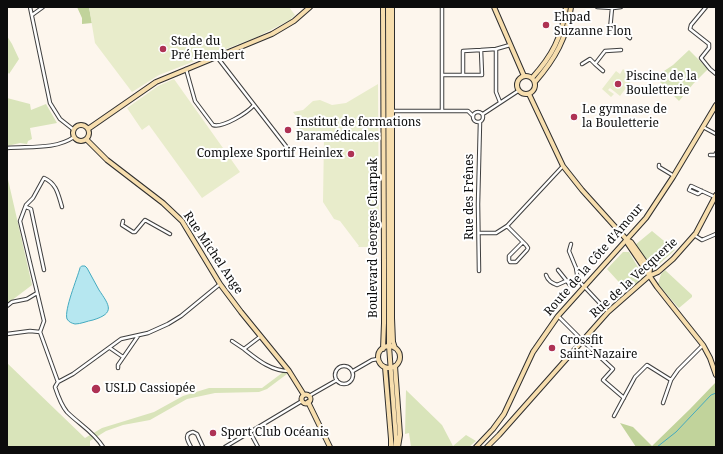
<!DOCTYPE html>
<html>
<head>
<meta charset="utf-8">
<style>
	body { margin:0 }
	#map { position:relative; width:723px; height:454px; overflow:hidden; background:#fdf6ed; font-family:"Noto Serif",serif }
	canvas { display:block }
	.frame { position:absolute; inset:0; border:8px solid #0c0c0c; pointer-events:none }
</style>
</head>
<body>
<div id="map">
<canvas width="723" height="454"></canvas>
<div class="frame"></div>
</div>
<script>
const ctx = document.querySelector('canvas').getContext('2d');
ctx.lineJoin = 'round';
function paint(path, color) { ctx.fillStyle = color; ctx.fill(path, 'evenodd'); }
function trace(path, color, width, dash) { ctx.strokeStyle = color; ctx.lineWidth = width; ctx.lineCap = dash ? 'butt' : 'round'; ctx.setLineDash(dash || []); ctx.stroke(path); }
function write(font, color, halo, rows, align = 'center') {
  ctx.font = font + ' "Noto Serif",serif'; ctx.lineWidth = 4; ctx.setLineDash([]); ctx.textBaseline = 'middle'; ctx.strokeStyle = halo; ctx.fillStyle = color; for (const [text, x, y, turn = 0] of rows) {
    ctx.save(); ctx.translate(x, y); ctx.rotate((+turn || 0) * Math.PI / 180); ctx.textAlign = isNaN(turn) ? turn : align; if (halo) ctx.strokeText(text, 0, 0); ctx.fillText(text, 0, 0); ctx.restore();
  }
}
paint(new Path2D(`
	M7,36L12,44L19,59L9,74L7,71Z
	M689,50L708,69L694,83L679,101L655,77L673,65Z
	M7,98L30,104L31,110L46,104L57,123L30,128L32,139L28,141L27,144L20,143L7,146Z
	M7,175L32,285L7,304Z
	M652,231L675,250L657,266H651L635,245Z
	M623,252H629L642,274L640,280L627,291L607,269Z
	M665,270L692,295V297L679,308L676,305L658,284L661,274Z
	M7,363L85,438L102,428L154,412L183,396L209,388H262L286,370L287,374L267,389L259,392L215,393L187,399L150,420L123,425L106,431L90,441V447H7Z
	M406,390L442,425L453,446L466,435L476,441L469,447H411L409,433L405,434Z`), '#d9e4ba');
paint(new Path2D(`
	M77,7H89L92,23L82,24V18Z
	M716,382V447H636L620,423L633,427L652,446L690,409Z`), '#c1d39b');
paint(new Path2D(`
	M89,7H289L295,15L290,20L257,37L159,75L132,92L95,43Z
	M623,69L629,74H632V80L620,96L610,88L608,90L614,94L611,97L602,89L616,71L620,74Z
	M174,79L240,172L202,198L149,125L142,130L127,108L158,86Z
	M378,84L379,247H358L359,246L340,221L334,219L323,202L324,137L299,138V120L293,112L303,110L313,101L320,100L332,105L346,103Z`), '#e8eccb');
const water = new Path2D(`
	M82,266H85L87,268C91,275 95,283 99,290C109,305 116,313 93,320C87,321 81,324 75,324C71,323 69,322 67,319C64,310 77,279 80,268Z`);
paint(water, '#b6e7f0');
trace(water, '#45aabf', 1);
trace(new Path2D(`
	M657,447L676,432L711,395L716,393`), '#45aabf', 1);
const street = new Path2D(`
	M30,7L50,103L60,119L74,130
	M597,7L613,8L621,7
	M706,7L691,25L690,29L709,44V48L701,58L710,69L716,74
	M612,8L610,30H621L630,38
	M32,15L43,7
	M217,57L289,150
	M582,64L590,59L595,64L605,51L621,50
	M595,64L603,71
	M186,69L195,101L213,125C223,128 247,113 254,105
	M442,75H482L481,50L496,49
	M463,75V51L481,50
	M500,102L496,92V49L510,45
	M392,111H468L473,116
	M442,111V7
	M473 117a5 5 0 1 1 10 0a5 5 0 1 1-10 0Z
	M483,114L518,91
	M703,127L716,134
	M7,148C29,146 55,150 74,137
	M710,155H715L716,153
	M659,165V167L674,176
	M702,191L698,194L689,190L691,186L715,197
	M26,207L31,209L44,270
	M123,221L122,225L133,232H135L145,220L170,234
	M507,226L526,245L528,248L527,250L516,262H510L509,260V256L523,242
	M479,233H496L507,226L563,166
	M694,235L702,240L716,234
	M571,244L569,251L576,268L578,280L608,312
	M558,270L570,285L578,280
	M479,271L478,204L480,122
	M546,275C548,281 552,283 557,285L566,281
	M7,306L12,302L27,299L37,293
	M558,316L585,343L613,369L603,380L624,398
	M40,332L44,321L20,221L26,205L33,198L44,178C57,184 58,194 62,207
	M7,334L30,331L40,332L58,382
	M232,341L244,349L261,336
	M110,348L123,357
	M244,349C258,360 271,371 289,371
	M335 375a9 9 0 1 1 18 0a9 9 0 1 1-18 0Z
	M118,368V365L138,336
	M353,371L372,360L378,359
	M309,396L337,380
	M663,403L671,380L678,370L703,345
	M614,416L635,377L647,365L671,380
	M250,432L258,447
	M103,447C94,432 79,424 67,412C61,405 58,396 55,387L58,382L73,374L121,339L148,333L168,324L181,316L220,284
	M191,447C188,441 183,434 193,432L197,434L203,447
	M225,447L302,401`);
const secondary = new Path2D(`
	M388,7L389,346L396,439L395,447
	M392,7V318L393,342L395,348
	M494,7L524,76
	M517 85a9 9 0 1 1 18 0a9 9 0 1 1-18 0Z
	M532,78C552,56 562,37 566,7
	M535,82C555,59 567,38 571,7
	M529,94L563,166L582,190L627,240L631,242L650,269L649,276
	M73 133a8 8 0 1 1 16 0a8 8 0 1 1-16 0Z
	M88,129L156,82L272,34L294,21L310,7
	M86,139L107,160L163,203L182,221L220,284L241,312L289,371L304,395
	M627,240L628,244L657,287L703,345L710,358L716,375
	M378 357a11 11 0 1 1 22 0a11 11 0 1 1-22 0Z
	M383,349L384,323V267L383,7
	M395,366L400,435L398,447
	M385,367L391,439V447
	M301.5 399a4.5 4.5 0 1 1 9 0a4.5 4.5 0 1 1-9 0Z
	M308,402L330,447
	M476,447L493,429L504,414L533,352L558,316L646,218L673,177L716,105
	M487,447L499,435L608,312L649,276L658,272L673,259L696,233L716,195`);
trace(street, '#3f3f3f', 4.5);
trace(secondary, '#2e2e2e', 6);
trace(street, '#fff', 2.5);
trace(secondary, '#f7deae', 4);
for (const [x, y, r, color] of [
	[546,25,4,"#ae3254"],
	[163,49,4,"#ae3254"],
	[618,84,4,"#ae3254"],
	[574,117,4,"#ae3254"],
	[288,130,4,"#ae3254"],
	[351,154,4,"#ae3254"],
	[552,348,4,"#ae3254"],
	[96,389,5,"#ae3254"],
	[213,433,4,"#ae3254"]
]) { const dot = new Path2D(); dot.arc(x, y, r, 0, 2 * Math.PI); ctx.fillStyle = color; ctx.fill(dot); trace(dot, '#fff', 1.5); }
write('12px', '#0c0c0c', '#fff', [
	["Ehpad",554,18],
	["Suzanne Flon",554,32],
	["Stade du",171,42],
	["Pré Hembert",171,56],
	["Piscine de la",626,77],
	["Bouletterie",626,91],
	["Le gymnase de",582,110],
	["la Bouletterie",582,124],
	["Institut de formations",296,123],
	["Paramédicales",296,137],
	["Complexe Sportif Heinlex",343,154,"right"],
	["Crossfit",560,341],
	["Saint-Nazaire",560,355],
	["USLD Cassiopée",105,389],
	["Sport Club Océanis",221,433]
], 'left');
write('12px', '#0c0c0c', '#fff', [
	["Rue des Frênes",470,197,-90],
	["Boulevard Georges Charpak",374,238,-90],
	["Rue Michel Ange",213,253,56],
	["Route de la Côte d'Amour",594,260,-49],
	["Rue de la Vecquerie",634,278,-42]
]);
</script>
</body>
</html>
